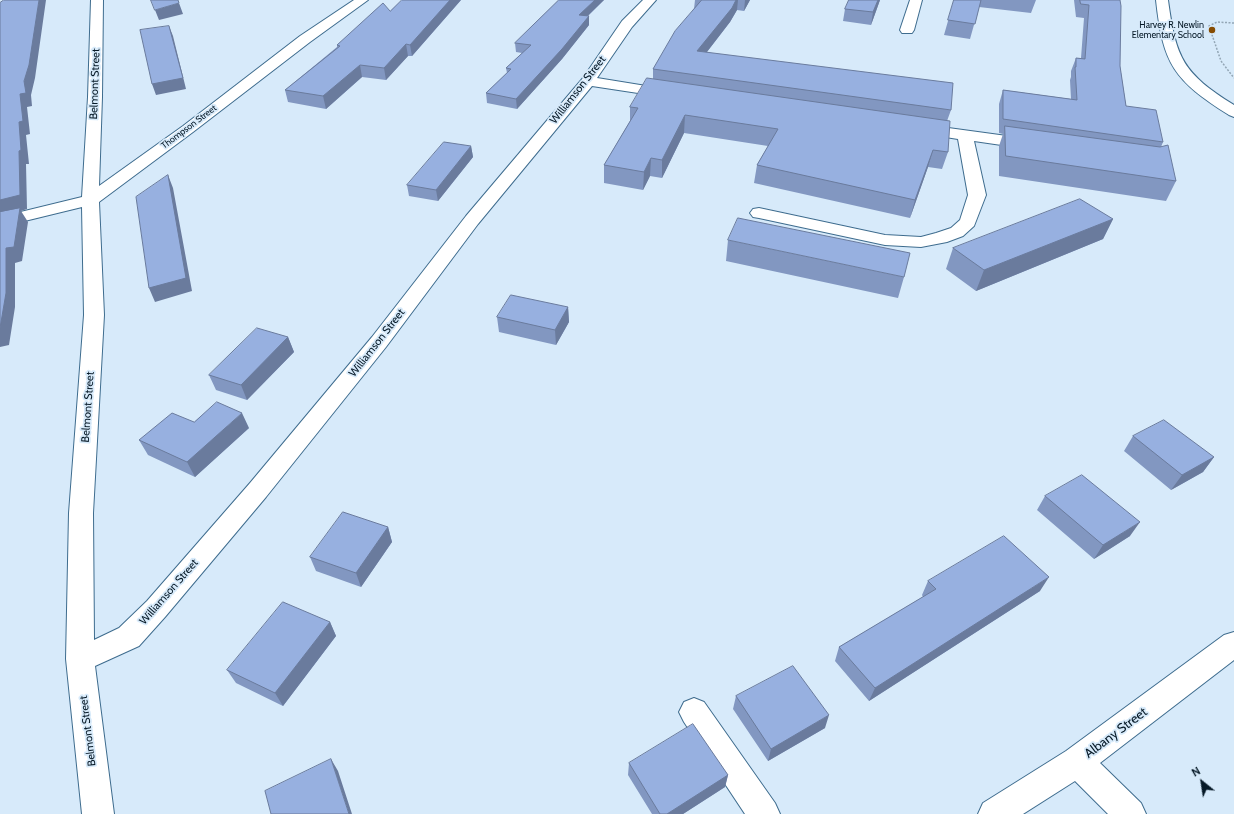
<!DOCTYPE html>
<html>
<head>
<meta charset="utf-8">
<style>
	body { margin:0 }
	#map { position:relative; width:1234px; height:814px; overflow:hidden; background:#d7eafa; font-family:Cabin,sans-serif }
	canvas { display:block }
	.north { position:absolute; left:1182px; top:762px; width:40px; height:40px; -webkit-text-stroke:3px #d7eafa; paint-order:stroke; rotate:330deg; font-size:11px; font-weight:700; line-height:16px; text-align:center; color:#061927 }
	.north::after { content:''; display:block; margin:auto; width:14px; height:18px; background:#061927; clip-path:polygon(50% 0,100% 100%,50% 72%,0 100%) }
</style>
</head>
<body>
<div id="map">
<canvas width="1234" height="814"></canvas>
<div class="north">N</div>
</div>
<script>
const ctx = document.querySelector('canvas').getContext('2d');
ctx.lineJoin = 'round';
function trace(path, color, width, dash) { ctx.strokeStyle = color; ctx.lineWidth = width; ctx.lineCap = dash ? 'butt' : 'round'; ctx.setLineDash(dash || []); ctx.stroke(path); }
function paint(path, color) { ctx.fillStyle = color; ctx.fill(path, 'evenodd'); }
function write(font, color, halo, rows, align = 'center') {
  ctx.font = font + ' Cabin,sans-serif'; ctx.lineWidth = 3.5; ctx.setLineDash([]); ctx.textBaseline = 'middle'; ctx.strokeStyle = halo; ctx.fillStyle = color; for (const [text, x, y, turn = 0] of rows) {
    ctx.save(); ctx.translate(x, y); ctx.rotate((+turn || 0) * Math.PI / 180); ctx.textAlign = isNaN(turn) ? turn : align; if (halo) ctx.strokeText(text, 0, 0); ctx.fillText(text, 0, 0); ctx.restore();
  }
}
const minor = new Path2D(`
	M91,0H103L102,97L99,186L183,126L300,36L354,0H368L310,42L193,132L99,202L104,315L93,513L94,640L119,628L147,601L250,483L372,337L466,216L583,78L622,21L643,0H656L632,27L597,78L671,90L676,91L678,94L676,97L671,98L592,86L478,224L386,347L266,497L165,617L139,646L95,666L114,814H82L66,659L69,513L84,315L82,207L0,227V217L82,197L88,97Z
	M910,0H922L914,30L912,33H902L900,30Z
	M1156,0H1168C1176,59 1183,73 1234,105V117L1229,115C1174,80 1163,65 1156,0Z
	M919,124L1029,139L1035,141L1037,144L1035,147L1029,149L974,141L986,195L974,226L963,236L947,242L921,247L885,245L759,218L753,217L750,213L753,209L759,208L885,235L921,237L936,233L951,228L960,220L968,195L958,139L914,132L911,129L914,126Z
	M1234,632V660L1100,763L1141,803L1146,814H1108L1075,781L1023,814H978L983,803L1066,751L1224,635Z
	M694,698L704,702L775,803L780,814H745L684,722L679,712L684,702Z`);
trace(minor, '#3e6c8e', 2);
trace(new Path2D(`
	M1234,23L1217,22L1209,26L1221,61L1234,78`), '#93a6b5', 1.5, [2, 1.5]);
paint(minor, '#fff');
paint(new Path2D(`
	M461,0L412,56H408L386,80L362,77L326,109L288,102L285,90L337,47V45L390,11Z
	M559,0H604L588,16H589V25L562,59L517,109L487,103L486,93L507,73L506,68L522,53L516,52L515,43Z
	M695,0H750L744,11L737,10L730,22L707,52L951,110L947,121L948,152L942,169L928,167L910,218L754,183L757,165L768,146L684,133L662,178L650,176L643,190L604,183V165L630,121V107L653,79V69L694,9Z
	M849,0H880L871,25L843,21L845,9Z
	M954,0H1036L1031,13L979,7L970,39L944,35Z
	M1074,0H1120V66L1126,106L1163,142L1161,147L1176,181L1166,201L999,176V146L1003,134L999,133V104L1003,90L1071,99L1070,80L1071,77V71L1076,58H1081L1084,18L1076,17Z
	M471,146L473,157L438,201L409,196L407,185Z
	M1113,219L1103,239L976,291L946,269L953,248Z
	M728,240L904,277L898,298L726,261Z
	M568,307L569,322L556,345L499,332L497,317Z
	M288,337L294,352L247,400L216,390L209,375Z
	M194,422L249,428L195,477L148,455L139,440Z
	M1133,436L1214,457L1203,472L1171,490L1124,451Z
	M1045,496L1130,536L1094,559L1037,510Z
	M388,527L392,542L361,587L316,571L310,557Z
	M928,581L1040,591L869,701L835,661L839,647L923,597L922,595Z
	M330,622L336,636L283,706L236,683L227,670Z
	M736,696L825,728L768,761L733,709Z
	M629,763L728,775L725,787L683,814H652L628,775Z`), '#8297c1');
paint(new Path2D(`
	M39,0H46L35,78L31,95L32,106L27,107L30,134L26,135L29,164H26L27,209L21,211L28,222L22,261L15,263V307L9,345L0,347V328L6,248L0,217V200L19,122L20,94L24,81Z
	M450,0H461L412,56L410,45Z
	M595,0H604L579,24V15Z
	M736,0H738L737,10L730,22L696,66L697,51Z
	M745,0H750L744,11Z
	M878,0H880L871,25L873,12Z
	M179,3L183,14L159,20L155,10Z
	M589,16V25L562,59L517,109L516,99Z
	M169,26L173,36L186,89L156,95L152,84Z
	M406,44L408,56L386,80L384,68Z
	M360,65L362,77L326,109L323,96Z
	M685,115L684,133L662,178V160Z
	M471,146L473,157L438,201L436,190Z
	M933,150L928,167L910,218L915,200Z
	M651,158L650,176L643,190L644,172Z
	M168,175L173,188L192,291L155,302L149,288Z
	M1113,219L1103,239L976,291L984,270Z
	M568,307L569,322L556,345L555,330Z
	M288,337L294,352L247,400L241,385Z
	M242,413L249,428L195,477L187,462Z
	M1214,457L1203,472L1171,490L1182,475Z
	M1140,522L1130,536L1094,559L1103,545Z
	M388,527L392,542L361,587L356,573Z
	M1049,577L1040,591L869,701L875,688Z
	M330,622L336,636L283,706L275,693Z
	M829,715L825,728L768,761L771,749Z
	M331,759L338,771L352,814H349Z
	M728,775L725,787L683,814H667Z`), '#6a7b9d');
const building = new Path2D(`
	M4,0H39L29,65L24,81L26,93L20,94L23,121L19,122L21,150L19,151L20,195L0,200V3Z
	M151,0H178L179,3L155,10Z
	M402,0H450L410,45L406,44L384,68L360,65L323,96L285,90L340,46L337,45L383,3L390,11Z
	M559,0H595L579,15L589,16L562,49L516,99L486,93L511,69L506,68L531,45L515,43Z
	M702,0H736L732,8L697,51L953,83L951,110L653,69L675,31Z
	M849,0H878L873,12L845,9Z
	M954,0H981L975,24L948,20Z
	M1080,0H1120L1121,6L1120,66L1126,106L1156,110L1163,142L1003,119V90L1077,100L1075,67H1076V58L1085,59L1089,5L1081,4Z
	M169,26L183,78L152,84L140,30Z
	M647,78L950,121L948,152L933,150L915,200L757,165L778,129L685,115L662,160L651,158L644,172L604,165L638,108L630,107Z
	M1005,126L1160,147L1168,145L1176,181L1006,156Z
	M444,142L471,146L436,190L407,185Z
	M168,175L186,278L149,288L136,197Z
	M1080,199L1113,219L984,270L953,248Z
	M20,208L14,247L6,248V293L0,328V212Z
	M738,218L910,253L904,277L728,240Z
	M511,295L568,307L555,330L497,317Z
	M257,328L288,337L241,385L209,375Z
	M217,402L242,413L187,462L139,440L172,413L194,422Z
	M1164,420L1214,457L1182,475L1133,436Z
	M1082,475L1140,522L1103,545L1045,496Z
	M343,512L388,527L356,573L310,557Z
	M1004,536L1049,577L875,688L839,647L936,589L928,581Z
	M283,602L330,622L275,693L227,670Z
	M793,666L829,715L771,749L736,696Z
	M693,724L728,775L667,814H660L629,763Z
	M331,759L349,814H271L265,791Z`);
paint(building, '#97b0e0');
trace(building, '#6a7b9d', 1);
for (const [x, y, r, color] of [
	[1212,30,4,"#864c02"]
]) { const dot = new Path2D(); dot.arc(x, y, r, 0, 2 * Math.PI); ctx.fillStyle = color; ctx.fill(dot); trace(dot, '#d7eafa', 1.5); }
write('9px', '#061927', '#d7eafa', [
	["Harvey R. Newlin",1204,25],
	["Elementary School",1204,35]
], 'right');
write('9px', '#061927', '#d7eafa', [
	["Thompson Street",189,127,-37]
]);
write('11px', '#061927', '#d7eafa', [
	["Belmont Street",95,84,-88],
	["Williamson Street",578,90,-52],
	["Williamson Street",377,343,-52],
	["Belmont Street",88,407,-86],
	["Williamson Street",169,592,-49],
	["Belmont Street",88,731,-97]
]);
write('13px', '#061927', '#d7eafa', [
	["Albany Street",1116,733,-37]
]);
</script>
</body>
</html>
